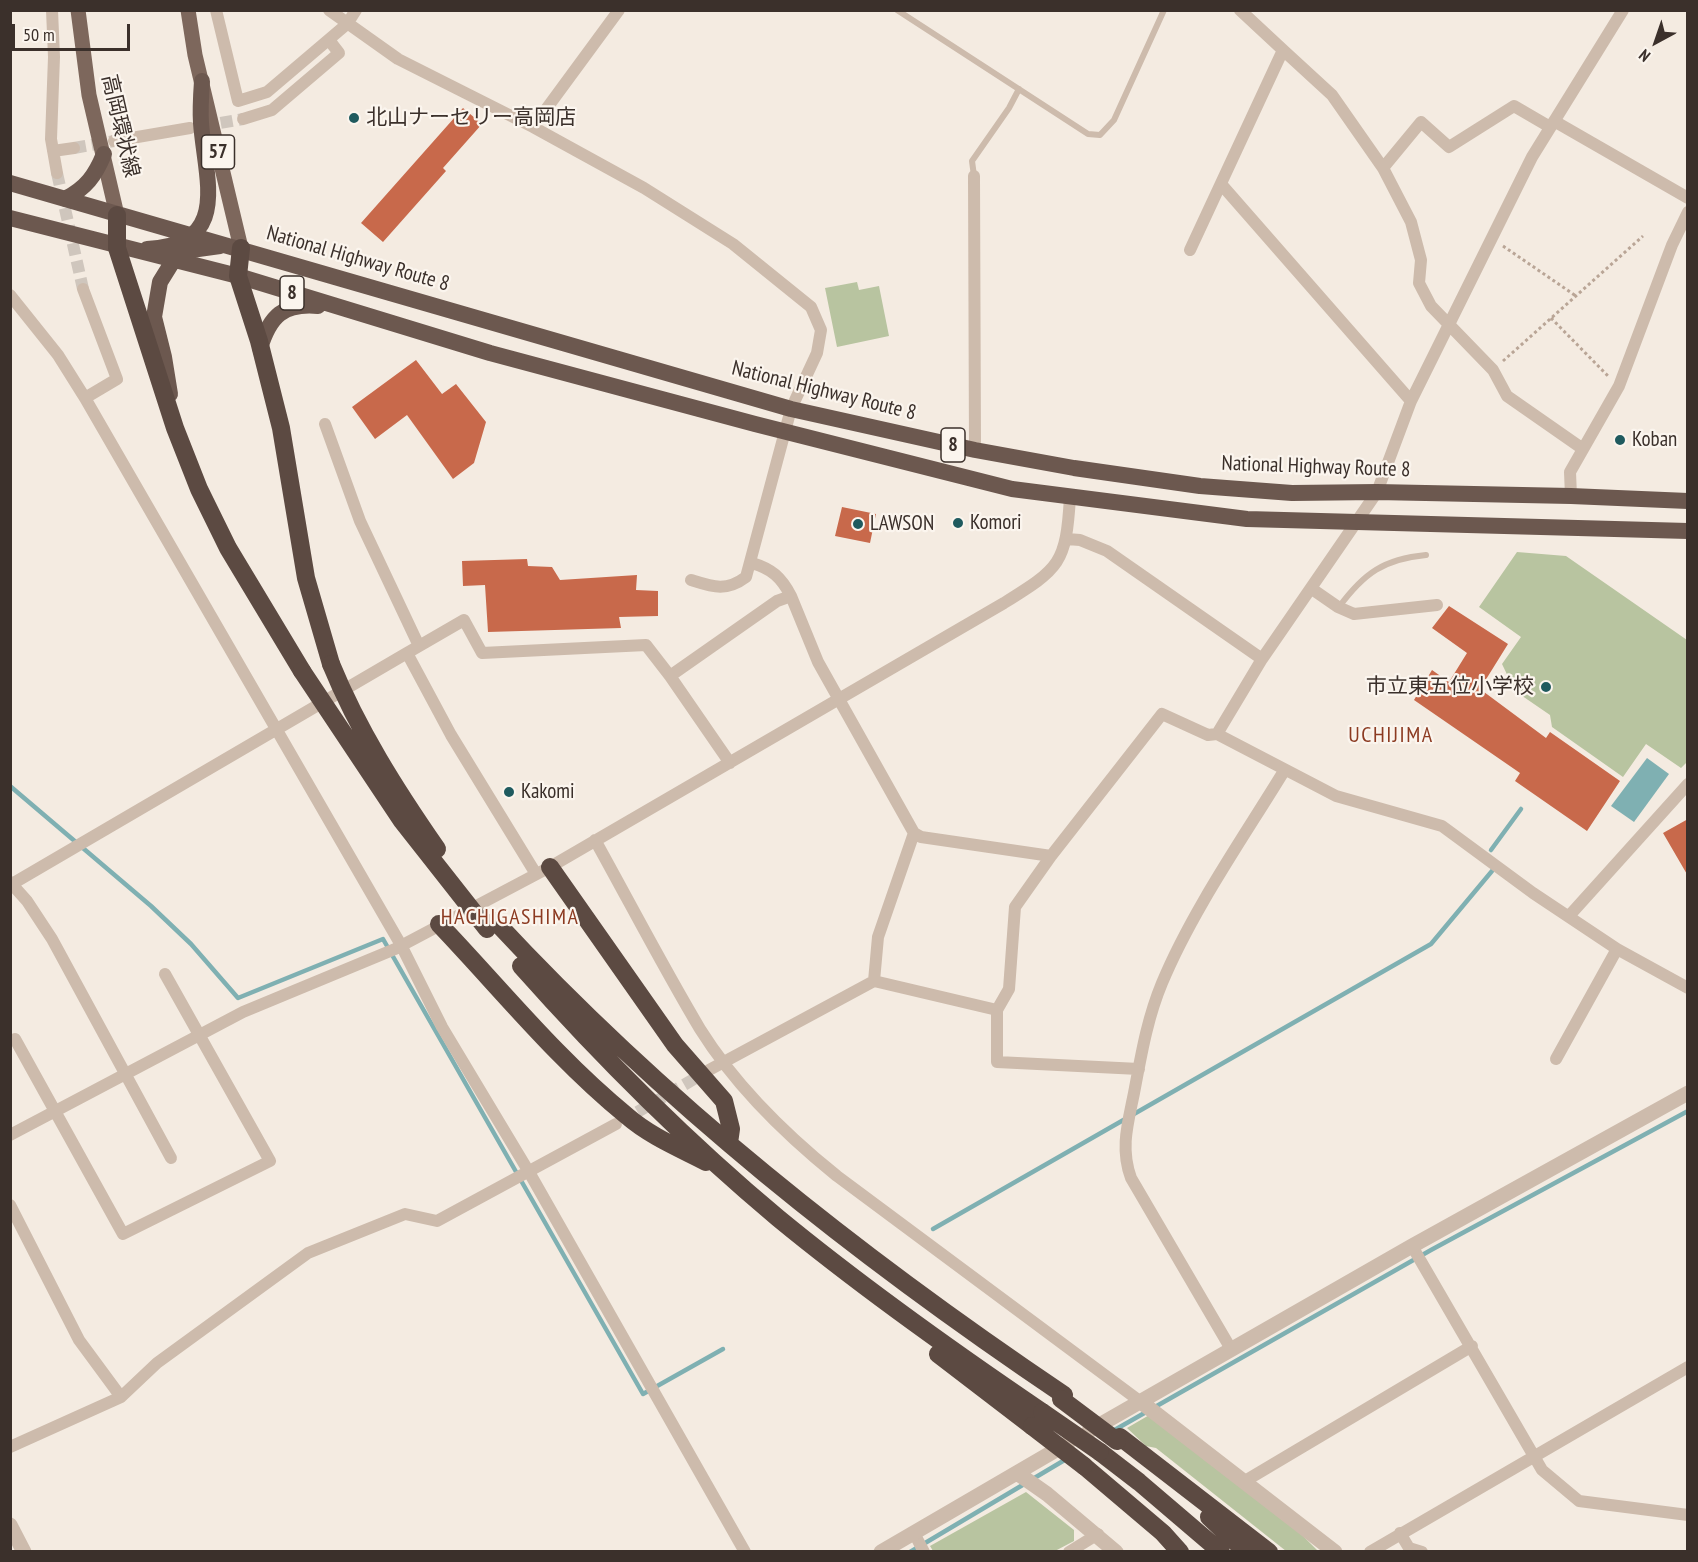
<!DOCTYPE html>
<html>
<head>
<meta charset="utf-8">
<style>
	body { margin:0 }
	#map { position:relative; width:1698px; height:1562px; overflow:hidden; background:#f4ebe1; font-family:"PT Sans Narrow",sans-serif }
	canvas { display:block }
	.frame { position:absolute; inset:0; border:12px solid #3b302b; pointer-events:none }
	.north { position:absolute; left:1626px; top:12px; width:60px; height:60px; -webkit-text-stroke:4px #fbf5ee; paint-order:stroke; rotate:220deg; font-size:16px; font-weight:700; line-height:24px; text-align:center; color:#3b302b }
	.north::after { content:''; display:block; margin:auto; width:21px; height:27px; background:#3b302b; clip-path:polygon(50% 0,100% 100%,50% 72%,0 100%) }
	.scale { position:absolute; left:12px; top:24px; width:118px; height:27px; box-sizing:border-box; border:3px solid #3b302b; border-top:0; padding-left:8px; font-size:18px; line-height:21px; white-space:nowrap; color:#3b302b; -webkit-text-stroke:4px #fbf5ee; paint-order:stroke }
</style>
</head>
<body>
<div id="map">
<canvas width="1698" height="1562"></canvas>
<div class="frame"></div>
<div class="north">N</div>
<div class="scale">50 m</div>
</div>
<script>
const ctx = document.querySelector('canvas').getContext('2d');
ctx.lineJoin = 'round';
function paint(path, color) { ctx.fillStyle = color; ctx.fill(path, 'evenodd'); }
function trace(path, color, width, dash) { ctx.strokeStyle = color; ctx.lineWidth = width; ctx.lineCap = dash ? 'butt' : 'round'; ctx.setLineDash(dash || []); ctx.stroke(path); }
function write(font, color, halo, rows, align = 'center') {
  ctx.font = font + ' "PT Sans Narrow","Noto Sans JP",sans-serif'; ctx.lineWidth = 4.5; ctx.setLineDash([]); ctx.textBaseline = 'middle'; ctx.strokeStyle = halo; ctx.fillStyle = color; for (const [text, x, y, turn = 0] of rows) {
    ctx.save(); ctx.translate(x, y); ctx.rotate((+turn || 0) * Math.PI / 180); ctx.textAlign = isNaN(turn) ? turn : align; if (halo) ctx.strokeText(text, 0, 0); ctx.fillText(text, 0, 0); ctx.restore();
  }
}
paint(new Path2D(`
	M857,282L859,290L879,286L889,336L837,347L825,288Z
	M1517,552L1566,556L1687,640L1688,761L1681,768L1646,744L1623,777L1552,727L1550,715L1515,691L1502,664L1521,637L1479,607Z
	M1151,1414L1294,1527L1318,1551H1286L1156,1448L1146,1446L1127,1428Z
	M1026,1492L1074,1530V1541L1055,1551H933L930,1546Z`), '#b8c4a0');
paint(new Path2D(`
	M1647,758L1669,774L1634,822L1611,806Z`), '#7fb0b2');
trace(new Path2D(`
	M10,786L151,906L191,944L238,998L383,939L643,1394L723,1349
	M1491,850L1521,809
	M933,1229L1431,944L1492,871
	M1111,1432L1431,1250L1688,1111
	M910,1552L1068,1458`), '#7fb0b2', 4.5);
paint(new Path2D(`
	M463,108L482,124L443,168L446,171L383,242L361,223Z
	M416,360L442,394L456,384L486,422L474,463L453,479L407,415L375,439L352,407Z
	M842,507L876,514L870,543L835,536Z
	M527,559L528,566L552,567L560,580L637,575L636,590L658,591V616L619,617L621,628L488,632L485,585L463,586L462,561Z
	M1449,606L1508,644L1480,689L1546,738L1550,732L1620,781L1587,831L1515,781L1520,773L1414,700L1432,670L1449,682L1467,653L1432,628Z
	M1688,819V876L1663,833Z`), '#c8694b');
trace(new Path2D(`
	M203,126L243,119
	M74,148L114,141
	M57,173L83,289
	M622,1121L706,1072`), '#cfc6bd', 12, [12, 6]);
trace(new Path2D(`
	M1503,246L1576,296
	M1551,318L1609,377
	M1503,361L1643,236`), '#b9a596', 3, [3, 3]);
trace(new Path2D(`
	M897,10L1088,134L1100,135L1114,120L1164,10
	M974,176L972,161L1009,108L1019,89
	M1339,607C1364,573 1384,559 1426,555`), '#cdbbac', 6);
trace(new Path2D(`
	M52,10L54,57L51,139L57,173
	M216,10L238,101L267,92L347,24L356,10
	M329,10L398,59L533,127L644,188L733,244L811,307L821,330L817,353L791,409L746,577C726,592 713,587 691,580
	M1283,50L1332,95L1383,168L1411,222L1421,260L1419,283L1431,306L1493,370L1507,396L1583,449
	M243,119L272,110L339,53L329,40
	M1554,121L1688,198
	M533,127L619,10
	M114,141L190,128
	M53,151L74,148
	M1383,168L1421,122L1449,147L1514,106L1550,127
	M974,176L975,450
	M1221,184L1411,401
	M1190,250L1283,50L1240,10
	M83,289L117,379L85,398
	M10,295L58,355L85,398L401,945L442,1027L529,1172L745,1552
	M325,424L360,521L419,646
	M1571,496L1570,472L1619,386L1672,245L1688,212
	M1067,539L1080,540L1107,551L1262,659
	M752,563C772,569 781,577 791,596
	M1312,589L1338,607L1354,614L1437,605
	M670,676L730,763
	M1217,734L1262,659L1377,492L1411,401L1532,157L1623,10
	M595,840C630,903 663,967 700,1029C735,1085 786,1135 837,1176L1141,1402
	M1051,856L1015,907L1009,989L997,1010V1062L1139,1069
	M536,874L451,735L407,653L464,620L482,653L646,645L670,676L777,601L791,596L818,662L914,833L921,837L1051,856L1162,714L1208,735L1217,734L1336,796L1442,826L1533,893L1617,949L1688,988
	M10,882L27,901L52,939L171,1158
	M12,884L407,653
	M1569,916L1688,784
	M874,981L997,1010
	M15,1039L123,1234L270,1161L165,974
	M1556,1059L1617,949
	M709,1070L874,981L878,937L914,833
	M10,1135L243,1012L395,949L550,867L1004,603C1060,568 1066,564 1070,497
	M10,1205L79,1340L121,1397
	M1412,1246L1542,1470L1579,1501L1688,1515
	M1231,1349L1131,1178C1120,1148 1128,1123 1134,1093C1141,1056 1147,1019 1162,983C1192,911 1243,838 1284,771
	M10,1447L121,1397L157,1363L308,1253L405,1214L437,1221L616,1124
	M1245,1481L1472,1346
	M914,1533L924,1552
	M1400,1533L1409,1548L1422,1552
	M1069,1552L1098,1534
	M1370,1552L1688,1367`), '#cdbbac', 12);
trace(new Path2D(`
	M1141,1402L1335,1552
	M1089,1431L1412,1246L1688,1093
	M1017,1473L1047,1494L1116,1552
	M10,1525L24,1552
	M881,1552L1068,1443`), '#cdbbac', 15);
trace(new Path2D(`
	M78,10L89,95L117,215
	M188,10L195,55L241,248`), '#7d675c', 15);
trace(new Path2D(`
	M10,183L791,409L975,450L1074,468L1200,486L1292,493L1377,492L1571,496L1688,501
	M65,199C86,188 95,176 104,154
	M10,218L238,276L490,353L755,424L1012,489L1247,519L1688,531
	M147,249C232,245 205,179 201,123C200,109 201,95 202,81
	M260,348C270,316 283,303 318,306
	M170,394L164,357L154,317L160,282L173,261L191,250L220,246`), '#6c584f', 16);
trace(new Path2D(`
	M117,215V248L175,428L199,489L228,548L302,671
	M241,248L238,276L259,341L281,428L306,578L331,664
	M550,867L675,1045L724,1101L731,1129L729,1143
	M495,921C664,1103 859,1257 1064,1395
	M439,924C500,988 557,1059 627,1116C650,1136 679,1148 706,1162
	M521,966C600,1055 686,1141 778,1218C862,1287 952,1351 1042,1412
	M938,1354L1032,1426
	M1120,1437L1269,1552
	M1100,1452L1139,1482L1221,1552
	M1084,1466L1163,1533L1180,1552
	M1209,1517L1246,1552`), '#5c4a42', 18);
trace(new Path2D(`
	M331,664C358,730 396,790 437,849
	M302,671L402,821L487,929
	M1061,1399L1117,1441
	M1042,1412L1100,1452
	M1032,1426L1084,1466`), '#5c4a42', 18);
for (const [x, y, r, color] of [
	[354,118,6,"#1f5a5e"],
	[1620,440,6,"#1f5a5e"],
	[958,523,6,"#1f5a5e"],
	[858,524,6,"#1f5a5e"],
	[1546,687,6,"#1f5a5e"],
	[509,792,6,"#1f5a5e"]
]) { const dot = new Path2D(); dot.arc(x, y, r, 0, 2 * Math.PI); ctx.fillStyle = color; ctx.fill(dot); trace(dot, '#fbf5ee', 2); }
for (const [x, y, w] of [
	[218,152,33],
	[292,293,24],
	[953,445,24]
]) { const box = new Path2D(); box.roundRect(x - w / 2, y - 17, w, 34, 4.5); ctx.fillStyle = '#fbf5ee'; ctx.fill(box); trace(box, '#3b302b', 1.5); }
write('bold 20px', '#3b302b', null, [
	["57",218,152],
	["8",292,293],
	["8",953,445]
]);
write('21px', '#3b302b', '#fbf5ee', [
	["北山ナーセリー高岡店",366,118],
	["Koban",1632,440],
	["Komori",970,523],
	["LAWSON",870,524],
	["市立東五位小学校",1534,687,"right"],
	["Kakomi",521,792]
], 'left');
write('21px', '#3b302b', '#fbf5ee', [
	["高岡環状線",120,126,77],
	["National Highway Route 8",358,259,16],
	["National Highway Route 8",824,391,14],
	["National Highway Route 8",1316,467,2]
]);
ctx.letterSpacing = '1.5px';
write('22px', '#8c3b22', '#fbf5ee', [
	["UCHIJIMA",1391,736],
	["HACHIGASHIMA",510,918]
]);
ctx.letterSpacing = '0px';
</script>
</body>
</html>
